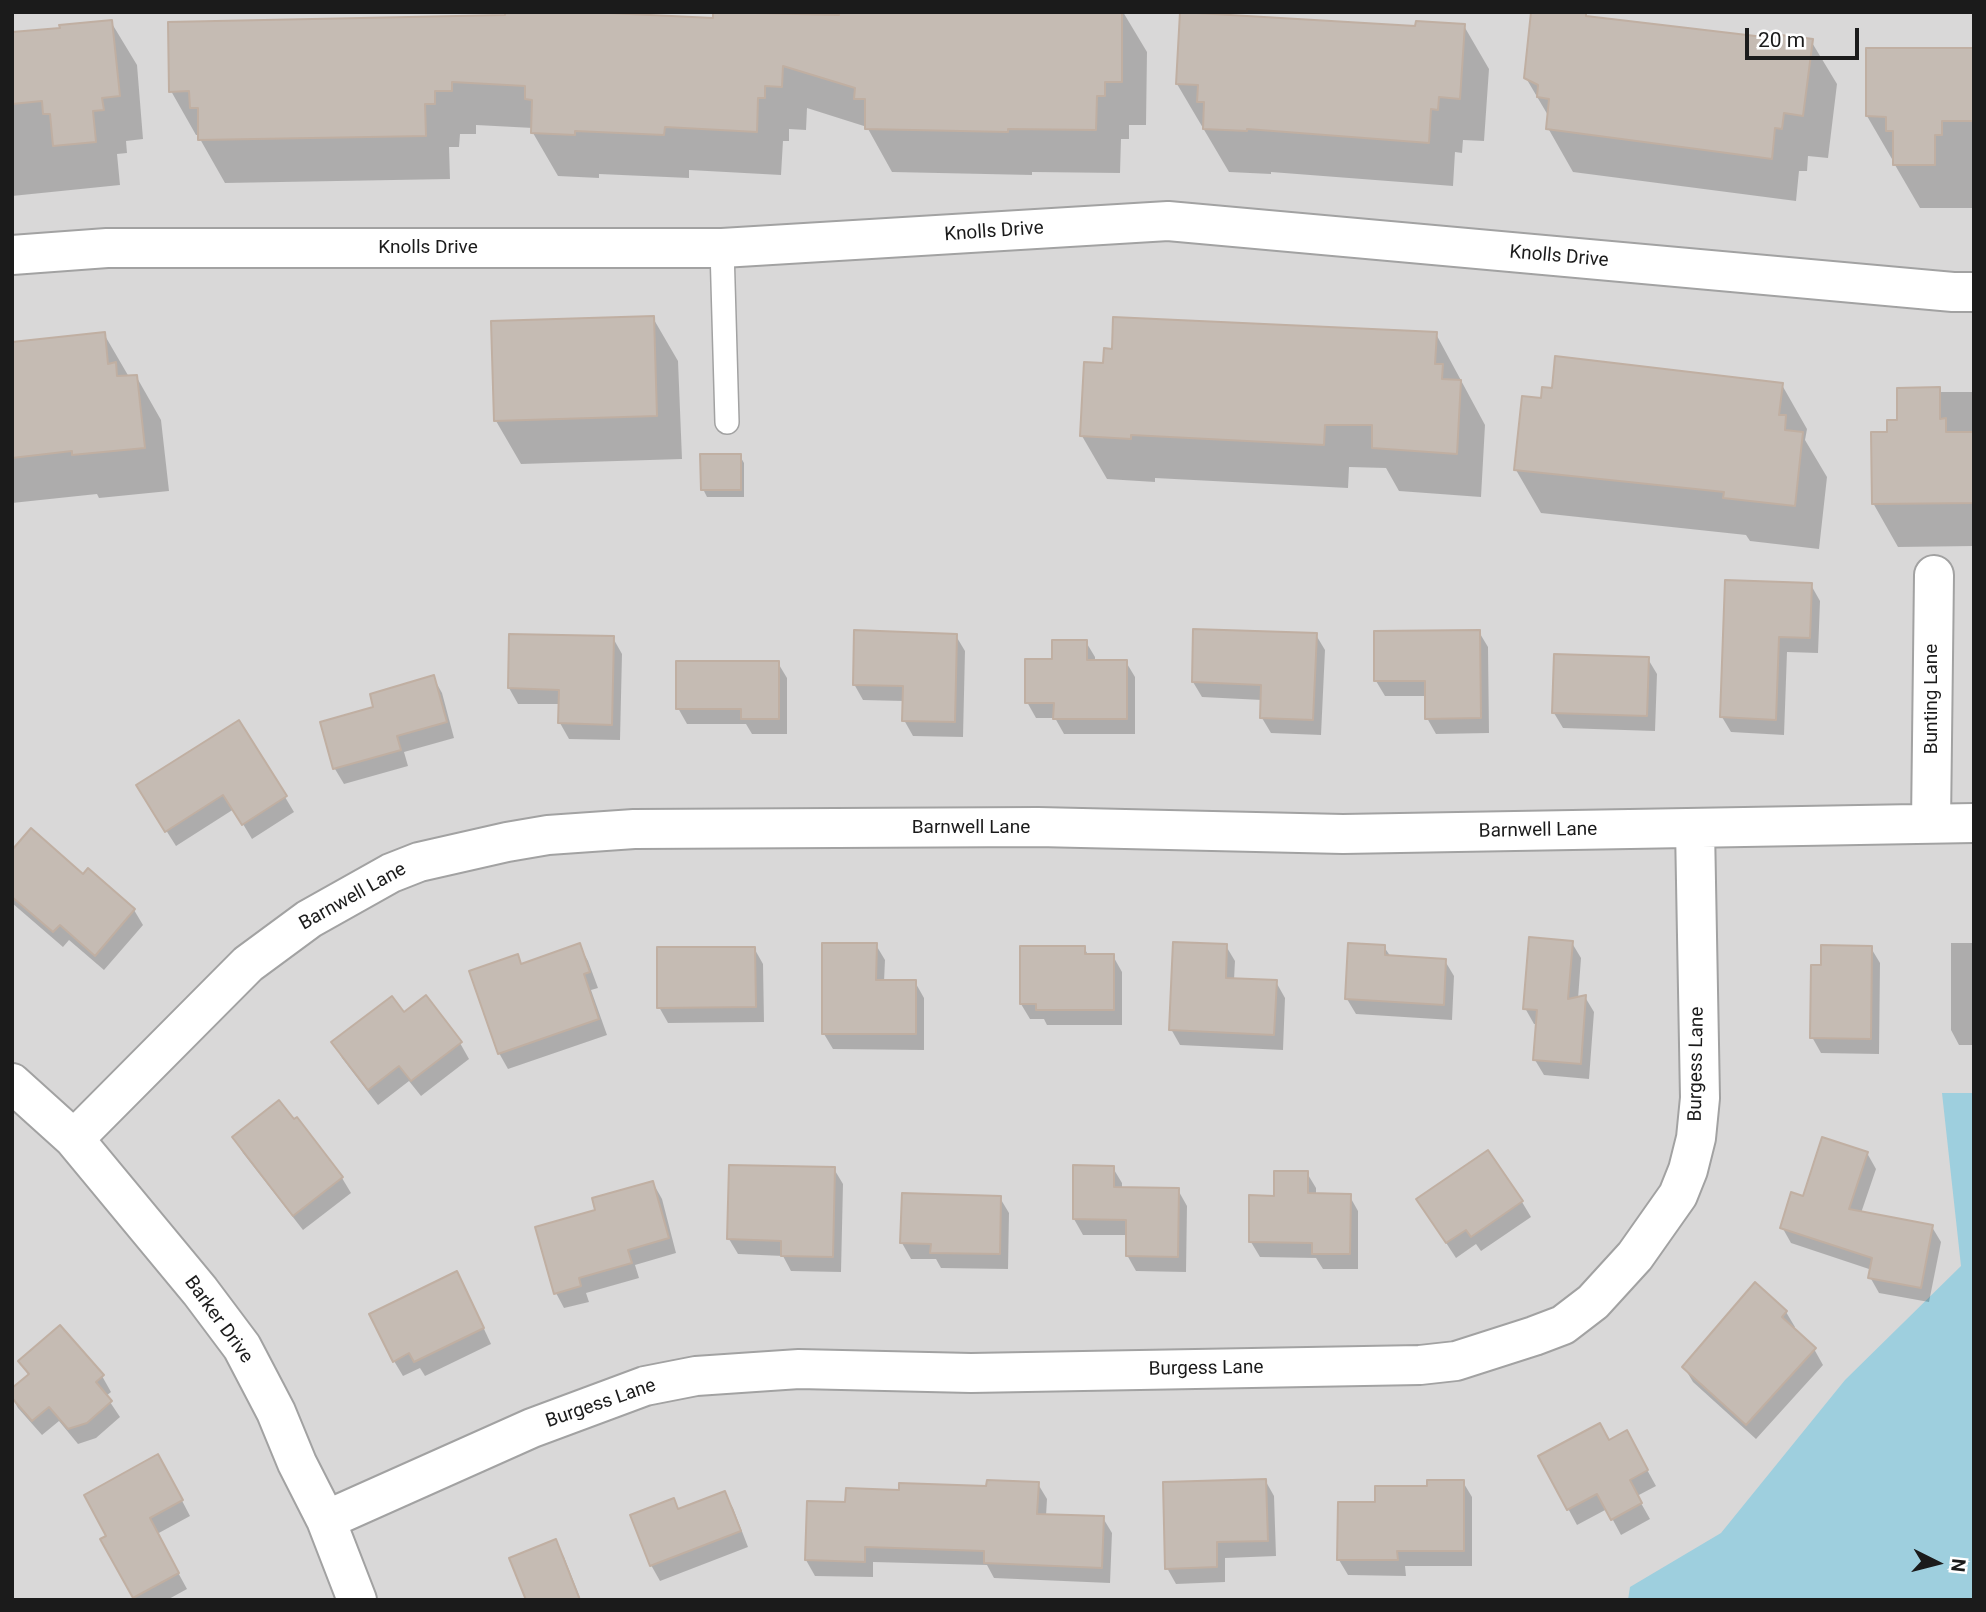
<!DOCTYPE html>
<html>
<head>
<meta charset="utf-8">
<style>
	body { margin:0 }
	#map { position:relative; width:1986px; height:1612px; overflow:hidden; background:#eee9e0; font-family:Roboto,sans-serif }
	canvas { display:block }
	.frame { position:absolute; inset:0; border:14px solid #1b1b1b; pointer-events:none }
	.north { position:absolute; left:1902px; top:1528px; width:70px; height:70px; -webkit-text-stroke:5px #fff; paint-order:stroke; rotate:96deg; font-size:19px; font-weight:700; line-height:28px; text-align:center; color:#1b1b1b }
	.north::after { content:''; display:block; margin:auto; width:24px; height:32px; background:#1b1b1b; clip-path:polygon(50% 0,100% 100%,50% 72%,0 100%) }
	.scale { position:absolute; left:1745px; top:28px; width:114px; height:32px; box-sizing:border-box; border:4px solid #1b1b1b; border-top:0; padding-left:9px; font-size:21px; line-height:24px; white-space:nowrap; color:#1b1b1b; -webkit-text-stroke:5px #fff; paint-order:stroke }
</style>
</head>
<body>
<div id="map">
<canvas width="1986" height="1612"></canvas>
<div class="frame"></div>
<div class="north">N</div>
<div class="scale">20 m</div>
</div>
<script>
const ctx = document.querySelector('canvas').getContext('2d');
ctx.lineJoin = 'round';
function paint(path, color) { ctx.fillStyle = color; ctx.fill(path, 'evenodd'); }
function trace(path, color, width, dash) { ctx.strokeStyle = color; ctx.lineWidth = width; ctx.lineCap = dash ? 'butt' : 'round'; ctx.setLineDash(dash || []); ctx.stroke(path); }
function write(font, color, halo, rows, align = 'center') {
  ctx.font = font + ' Roboto,sans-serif'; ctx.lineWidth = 7; ctx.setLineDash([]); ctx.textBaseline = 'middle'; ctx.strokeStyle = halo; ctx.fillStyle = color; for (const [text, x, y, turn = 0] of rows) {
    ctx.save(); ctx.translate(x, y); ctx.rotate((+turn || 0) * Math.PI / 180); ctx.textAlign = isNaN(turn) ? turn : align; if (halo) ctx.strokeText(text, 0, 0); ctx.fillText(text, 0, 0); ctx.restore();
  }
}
paint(new Path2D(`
	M12,12H1974V1600H12Z`), '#d9d8d8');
paint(new Path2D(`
	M1942,1093H1974V1600H1628L1630,1587L1721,1533L1845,1380L1961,1266Z`), '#9ecfde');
paint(new Path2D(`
	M715,12L841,17V12H1123L1147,52L1146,125H1129V139H1121L1120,173L1032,172V175L892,172L867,127L807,108L806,130L789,129V141H783L781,175L689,170V178L599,174V178L558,176L533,133V128L476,125V134H460L459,147H449L450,179L225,183L200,139V135H196L171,91L714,19Z
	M1585,14L1588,18L1766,39L1811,41L1837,84L1828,158L1808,156L1807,171H1799L1796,201L1573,172L1548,128L1549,117L1526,78Z
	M111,22L137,65L143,139L126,141L127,153L117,154L120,185L12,196V34Z
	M1464,26L1489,69L1484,141L1463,140L1462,153L1455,152L1453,186L1271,172V174L1229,172L1177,84L1417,27Z
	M1974,50V208H1920L1895,165V159H1892L1867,116Z
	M653,318L678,361L682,459L521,464L496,421Z
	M104,334L129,377L136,376L161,420L169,491L99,498L97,494L12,503V341L15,343Z
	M1436,334L1485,425L1481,497L1399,491L1386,468L1349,467L1348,488L1155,478V482L1107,479L1082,436L1104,365L1114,351Z
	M1782,385L1807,429L1805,440L1827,477L1819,549L1750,541L1746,535L1541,513L1516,470L1542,400Z
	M1939,389L1941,392H1974V546L1898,547L1873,503L1888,433Z
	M740,456L744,463V497H707L703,489Z
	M1811,585L1820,601L1818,653L1787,652L1784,735L1731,732L1722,717Z
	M1479,632L1488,647L1489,733L1436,734L1427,718V696H1385L1376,681Z
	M1316,635L1325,650L1321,735L1271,733L1262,718V700L1202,697L1193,682Z
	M956,636L965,651L963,737L913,736L904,720V701L863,700L854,684Z
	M613,638L622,654L620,740L569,739L560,723L561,704H518L509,688Z
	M1086,642L1095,657V662H1126L1135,677V734H1064L1055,718H1036L1027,702L1054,661Z
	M1648,659L1657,674L1655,731L1563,728L1554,713Z
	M778,663L787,678V734H752L746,724H687L678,708Z
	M433,677L442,693L454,738L404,752L408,766L344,784L335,769L322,723L375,708Z
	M138,786L285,797L294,812L252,839L234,809L176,846Z
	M12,852L83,876L134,910L143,925L104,970L69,940L63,947L12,903Z
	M1572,943L1581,958L1578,999L1585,997L1594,1012L1589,1079L1544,1075L1535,1060L1538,1024H1534L1525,1008Z
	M1951,943H1974V1045H1959L1951,1030Z
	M579,945L588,961L598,988L591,990L607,1035L508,1069L499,1053L517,956L522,965Z
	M876,945L885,960L884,982H915L924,998V1050L833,1049L824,1034Z
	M1226,946L1235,961L1234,980L1276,982L1285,998L1283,1050L1180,1045L1171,1029Z
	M1384,947L1391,957L1445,961L1454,976L1452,1020L1356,1014L1347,999Z
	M754,948L763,964L764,1022L668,1023L659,1007Z
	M1084,948L1089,956H1113L1122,972V1025H1047L1044,1019H1030L1021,1004Z
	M1871,948L1880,963L1879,1054L1821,1053L1812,1037Z
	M403,1014L460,1043L469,1059L421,1096L409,1081L378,1105L342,1058L333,1042Z
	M234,1138L342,1178L351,1193L303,1230L243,1153Z
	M1867,1153L1876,1169L1861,1213L1932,1227L1941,1242L1929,1302L1879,1293L1870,1277L1872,1270L1791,1243L1782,1227L1804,1198Z
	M1113,1168L1122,1183V1189L1178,1190L1187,1206L1186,1272L1136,1271L1127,1255L1128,1235H1083L1074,1219Z
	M834,1169L843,1184L841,1272L791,1271L783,1256L738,1254L729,1239Z
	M1307,1173L1316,1188V1195H1349L1358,1211V1269H1323L1316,1258L1260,1257L1251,1242Z
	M653,1183L662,1199L676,1253L635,1265L639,1278L586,1293L589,1302L564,1308L556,1293L597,1212Z
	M1000,1198L1009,1213L1008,1269L941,1268L936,1259H911L902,1243Z
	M1418,1200L1522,1202L1531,1217L1481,1251L1476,1244L1456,1258Z
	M465,1288L491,1344L425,1376L420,1368L403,1376L394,1361Z
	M1786,1312L1795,1327L1793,1330L1814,1349L1823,1365L1756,1439L1693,1382L1684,1367Z
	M20,1361L102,1376L111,1392L106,1396L120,1417L96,1438L78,1444L59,1421L42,1435L18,1408L12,1397L29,1376Z
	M1609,1442L1635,1448L1656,1486L1637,1496L1650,1519L1621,1535L1607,1509L1577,1525L1540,1457Z
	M167,1472L190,1516L157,1534L187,1589L167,1600H135L103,1540Z
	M1265,1480L1274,1496L1276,1556L1225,1558V1582L1176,1584L1167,1568Z
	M1463,1482L1472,1497V1566H1405L1406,1576L1348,1575L1339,1560L1377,1503L1429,1488Z
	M1038,1484L1047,1499L1046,1516L1103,1518L1112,1533L1110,1583L994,1578L987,1565L873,1562V1577L815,1576L806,1560L847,1504L901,1492Z
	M724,1493L733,1508L748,1547L660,1581L651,1565L674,1500L679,1510Z
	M555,1541L564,1557L581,1600H527Z`), '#0003');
const building = new Path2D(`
	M505,12H588L713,18V12L839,15V12H1122V82H1105V96H1097L1096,130L1008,129V132L865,129V99H854L855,88L783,66L782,87L765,86V98H758L757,132L665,127L664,135L575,131V135L531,133L532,100L525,99V86L452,82V91H435V104H425L426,136L198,140V108H190L189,91L169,92L168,22L505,15Z
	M1180,12L1415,26L1416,21L1465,24L1460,99L1439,97L1438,110L1431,109L1429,143L1247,129V131L1203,129L1204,102H1197L1198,85L1176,84Z
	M1531,12H1586V16L1764,37L1765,33L1813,39L1803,116L1784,113L1782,129L1775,128L1772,159L1546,129L1549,99L1537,97L1538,85L1524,78Z
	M112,20L120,96L102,98L104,110L93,111L96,142L53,146L50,114H43L42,101L12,104V32L60,28L59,25Z
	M1866,48H1974V121H1942V135H1935V165H1893V131H1886V117L1866,116Z
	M654,316L657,416L494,421L491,321Z
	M1113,317L1437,332L1435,364H1443L1442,379L1461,380L1457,454L1372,448V425H1325L1324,445L1131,435V439L1080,436L1084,362L1103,363L1104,348L1112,349Z
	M105,332L108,364L116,362L117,376L137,375L145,448L72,455V451L12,458V342Z
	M1555,356L1783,383L1779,415H1786L1785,430L1803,432L1795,506L1723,498L1724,492L1514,470L1522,396L1541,398L1542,387L1552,388Z
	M1940,387V419L1946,418V432H1974V503L1872,504L1871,432H1887V420H1897V388Z
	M700,454H741V490H701Z
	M1725,580L1812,583L1810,638L1779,637L1776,720L1720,717Z
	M1193,629L1317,633L1313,720L1260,718L1261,685L1192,682Z
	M854,630L957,634L955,722L902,721L903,686L853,685Z
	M1480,630L1481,718L1425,719V681H1374V631Z
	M509,634L614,636L612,725L558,723L559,690L508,688Z
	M1052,640H1087V660H1127V719H1053L1054,703H1025V659H1052Z
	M1554,654L1649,657L1647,716L1552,713Z
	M676,661H779V719H741V709H676Z
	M434,675L447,722L397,736L401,750L333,769L320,722L373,707L370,694Z
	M239,720L287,796L242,825L223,795L165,832L136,785Z
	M31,828L83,874L88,868L135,909L95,956L60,925L53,932L12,897V850Z
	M1529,937L1573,941L1568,999L1586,995L1581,1064L1533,1060L1537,1010L1523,1009Z
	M1173,942L1227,944L1226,978L1277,980L1274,1035L1169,1030Z
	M580,943L590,972L584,974L599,1019L498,1054L469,971L518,954L521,964Z
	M822,943H877L876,980H916V1034H822Z
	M1348,943L1385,945V955L1446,959L1444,1005L1345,999Z
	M1821,945L1872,946L1871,1039L1810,1038L1811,965H1821Z
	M1020,946H1085V954H1114V1010H1036V1004H1020Z
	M657,947H755L756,1007L657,1008Z
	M426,995L462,1042L411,1081L399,1066L368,1090L331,1042L392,996L404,1012Z
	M279,1100L294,1119L297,1117L343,1177L293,1216L232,1137Z
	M1822,1137L1868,1152L1849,1209L1933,1225L1921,1288L1868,1278L1872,1258L1780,1228L1791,1192L1803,1196Z
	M1488,1150L1523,1201L1471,1237L1466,1230L1446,1243L1416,1199Z
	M729,1165L835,1167L833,1257L781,1256V1241L727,1239Z
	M1073,1165L1114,1166V1187L1179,1188L1178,1257L1126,1256V1220L1073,1219Z
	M1274,1171H1308V1193L1351,1194L1350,1254H1312V1243L1249,1242V1195L1274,1196Z
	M653,1181L669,1238L628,1250L632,1263L579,1278L581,1286L554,1294L535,1227L595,1210L592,1198Z
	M902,1193L1001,1196L1000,1254L930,1253L931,1244L900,1243Z
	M457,1271L484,1328L414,1362L409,1353L393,1362L369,1314Z
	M1755,1282L1787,1311L1782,1317L1816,1348L1746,1425L1682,1367Z
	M60,1325L104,1375L96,1382L112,1401L87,1423L68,1429L49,1407L32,1421L12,1398V1388L29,1374L18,1361Z
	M1600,1423L1609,1440L1627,1430L1648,1470L1630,1480L1642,1503L1611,1520L1597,1494L1567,1510L1538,1456Z
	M158,1454L183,1500L150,1518L179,1573L133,1598L100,1539L106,1536L84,1495Z
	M1266,1479L1268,1541L1217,1542V1567L1165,1569L1163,1482Z
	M987,1480L1039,1482L1037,1514L1104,1516L1102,1568L984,1563V1551L865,1547V1562L805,1560L807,1501L845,1502L846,1488L899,1490V1483L986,1486Z
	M1427,1480H1464V1551H1397L1398,1560H1337L1338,1502H1375V1486H1427Z
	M725,1491L741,1531L650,1566L630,1515L674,1498L678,1509Z
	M556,1539L580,1600H526L509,1558Z`);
paint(building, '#c5bbb3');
trace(building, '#c0afa2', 2);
const lane = new Path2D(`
	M722,248L727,422`);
const street = new Path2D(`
	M12,255L107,248H722L1168,221L1953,292H1974
	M1931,823L1934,575
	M12,1083L74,1139L200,1291L242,1347L276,1412L297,1463L326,1520L357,1600
	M74,1139L248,964L309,919L391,873L419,862L507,842L548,835L634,829L1038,827L1343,834L1974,823
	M326,1520L532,1428L645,1386L696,1376L799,1369L971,1373L1420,1365L1456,1361L1534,1336L1563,1325L1593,1302L1635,1256L1678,1195L1688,1170L1696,1138L1700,1098L1695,828`);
trace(lane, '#a2a2a2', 26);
trace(street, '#a2a2a2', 42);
trace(lane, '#fff', 23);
trace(street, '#fff', 38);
write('19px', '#1b1b1b', '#fff', [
	["Knolls Drive",994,232,-4],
	["Knolls Drive",428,248],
	["Knolls Drive",1559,257,5],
	["Bunting Lane",1932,699,-90],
	["Barnwell Lane",971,828],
	["Barnwell Lane",1538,831,-1],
	["Barnwell Lane",353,897,-29],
	["Burgess Lane",1697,1064,-89],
	["Barker Drive",218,1320,54],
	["Burgess Lane",1206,1369,-1],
	["Burgess Lane",601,1404,-19]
]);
</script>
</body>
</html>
